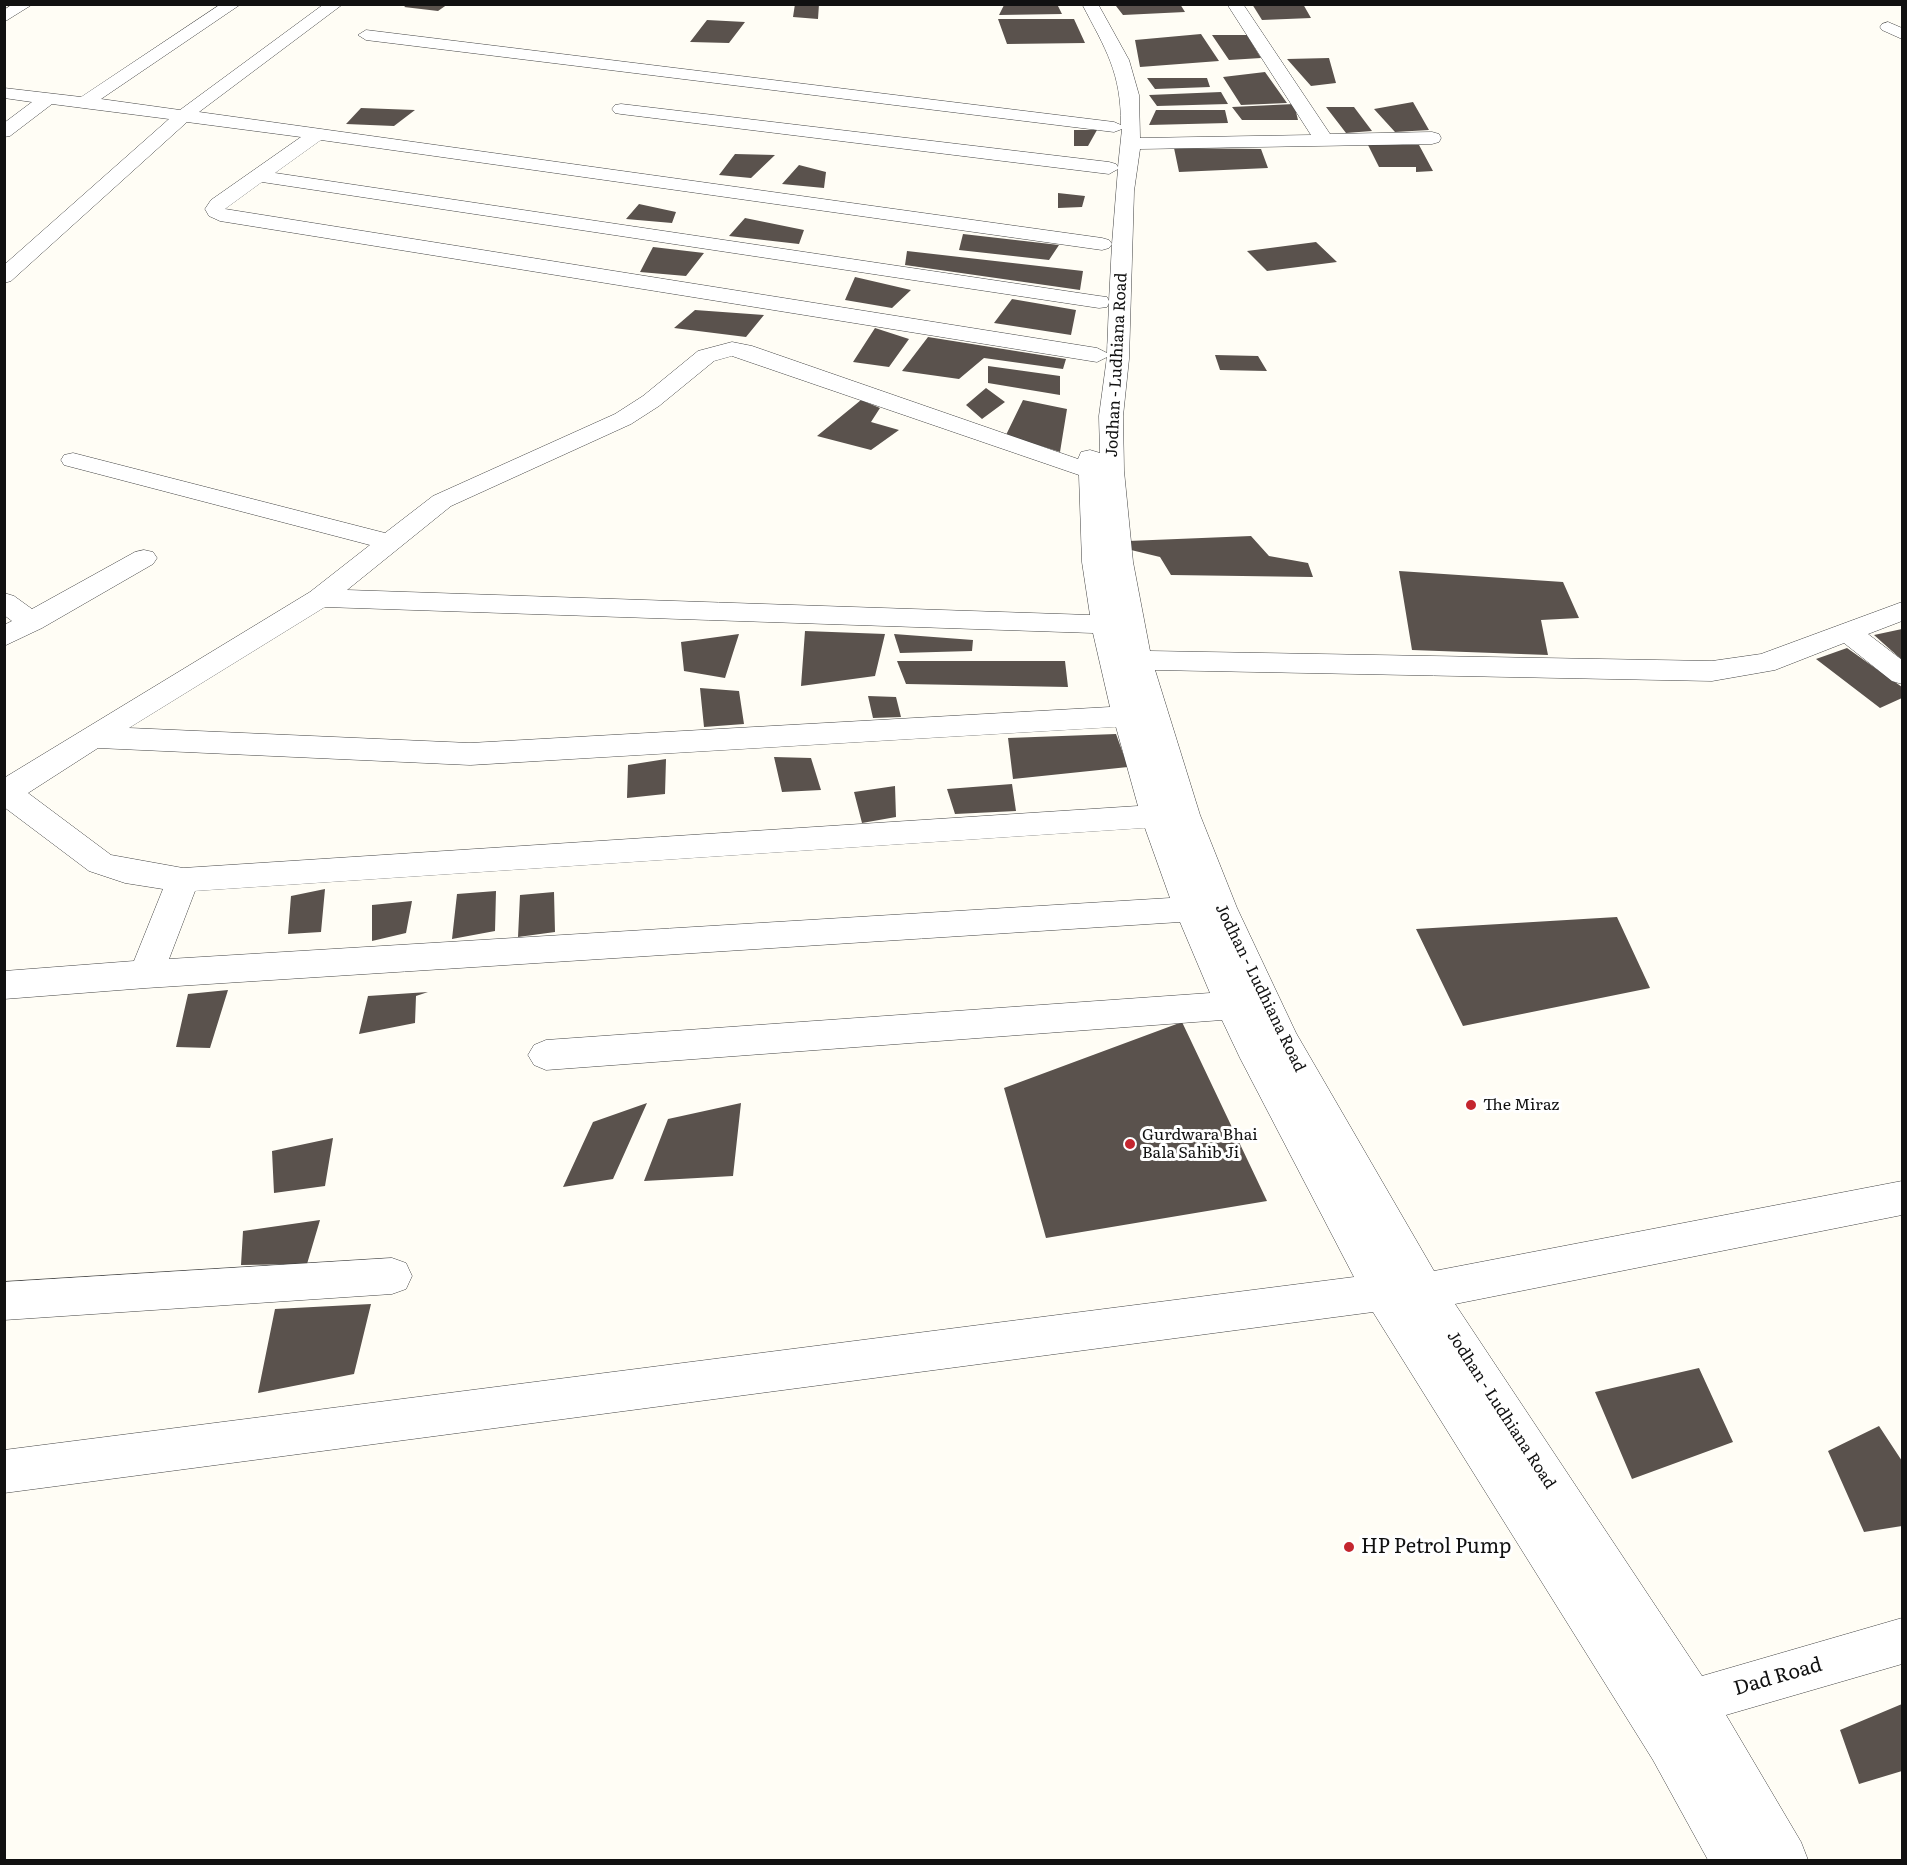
<!DOCTYPE html>
<html>
<head>
<meta charset="utf-8">
<style>
	body { margin:0 }
	#map { position:relative; width:1907px; height:1865px; overflow:hidden; background:#fffdf5; font-family:Literata,serif }
	canvas { display:block }
	.frame { position:absolute; inset:0; border:6px solid #111; pointer-events:none }
</style>
</head>
<body>
<div id="map">
<canvas width="1907" height="1865"></canvas>
<div class="frame"></div>
</div>
<script>
const ctx = document.querySelector('canvas').getContext('2d');
ctx.lineJoin = 'round';
function paint(path, color) { ctx.fillStyle = color; ctx.fill(path, 'evenodd'); }
function trace(path, color, width, dash) { ctx.strokeStyle = color; ctx.lineWidth = width; ctx.lineCap = dash ? 'butt' : 'round'; ctx.setLineDash(dash || []); ctx.stroke(path); }
function write(font, color, halo, rows, align = 'center') {
  ctx.font = font + ' Literata,serif'; ctx.lineWidth = 6; ctx.setLineDash([]); ctx.textBaseline = 'middle'; ctx.strokeStyle = halo; ctx.fillStyle = color; for (const [text, x, y, turn = 0] of rows) {
    ctx.save(); ctx.translate(x, y); ctx.rotate((+turn || 0) * Math.PI / 180); ctx.textAlign = isNaN(turn) ? turn : align; if (halo) ctx.strokeText(text, 0, 0); ctx.fillText(text, 0, 0); ctx.restore();
  }
}
paint(new Path2D(`
	M408,4H448L438,11L404,7Z
	M795,4H819L818,19L793,17Z
	M1057,4L1062,14L999,15L1004,5Z
	M1180,4L1185,12L1123,15L1116,6Z
	M1252,4H1303L1311,18L1262,20Z
	M998,19H1074L1085,43L1007,44Z
	M707,20L745,22L729,43L690,42Z
	M1201,34L1219,61L1140,67L1135,40Z
	M1212,35H1247L1261,58L1229,60Z
	M1329,58L1336,83L1311,86L1287,59Z
	M1265,72L1287,103L1241,105L1223,77Z
	M1147,78H1207L1210,87L1155,89Z
	M1221,92L1228,104L1157,106L1149,95Z
	M1413,102L1429,130L1395,132L1374,109Z
	M1294,104L1298,120H1242L1232,107Z
	M1326,107H1354L1372,131L1346,133Z
	M361,108L415,110L394,126L346,124Z
	M1156,110H1225L1228,123L1149,125Z
	M1074,130H1097L1088,146H1074Z
	M1368,145H1419L1433,171L1416,172V167H1379Z
	M1174,148L1261,149L1268,168L1179,172Z
	M735,154L775,155L751,178L719,175Z
	M799,165L826,172L824,188L782,184Z
	M1058,193L1085,196L1082,207L1058,208Z
	M639,204L676,212L672,223L626,219Z
	M745,218L804,230L799,244L729,236Z
	M963,234L1059,245L1049,260L959,250Z
	M1316,242L1337,262L1267,271L1247,251Z
	M653,247L704,253L686,276L640,272Z
	M907,251L1083,271L1080,290L905,265Z
	M855,277L911,290L892,308L845,300Z
	M1012,299L1076,310L1071,335L994,323Z
	M695,310L764,315L746,337L674,328Z
	M875,328L909,339L889,367L853,362Z
	M928,337L1066,359L1063,369L984,358L959,379L902,371Z
	M1215,355L1258,356L1267,371L1220,370Z
	M988,366L1060,376V395L988,383Z
	M986,388L1005,402L982,419L966,405Z
	M861,400L880,408L871,422L899,430L871,450L817,436Z
	M1023,400L1067,409L1060,452L1006,435Z
	M1251,536L1269,556L1308,563L1313,577L1171,575L1160,557L1131,550L1128,541Z
	M1399,571L1563,582L1579,618L1541,620L1548,655L1412,650Z
	M1902,629V660L1874,635Z
	M805,631L885,634L875,676L801,686Z
	M739,634L725,678L684,671L681,642Z
	M894,634L973,640L972,651L900,653Z
	M1847,648L1902,687V698L1880,708L1816,659Z
	M897,661H1065L1068,687L906,684Z
	M700,688L739,691L744,724L704,727Z
	M868,696L896,697L901,717L873,718Z
	M1116,734L1128,767L1013,779L1008,738Z
	M774,757L811,758L821,790L782,792Z
	M666,759L665,794L627,798L628,765Z
	M1012,784L1016,811L955,814L947,789Z
	M895,786L896,817L862,823L854,792Z
	M325,889L321,932L288,934L291,896Z
	M496,891L495,931L452,939L457,894Z
	M554,892L555,932L518,937L520,895Z
	M412,901L406,933L372,941V905Z
	M1617,917L1650,988L1463,1026L1416,929Z
	M228,990L210,1048L176,1047L188,994Z
	M428,992L416,996L415,1023L359,1034L368,996Z
	M1182,1022L1267,1201L1046,1238L1004,1088Z
	M647,1103L613,1179L563,1187L593,1122Z
	M741,1103L733,1176L644,1181L668,1119Z
	M333,1138L325,1186L274,1193L272,1151Z
	M320,1220L307,1264L241,1265L243,1231Z
	M371,1304L354,1374L258,1393L275,1309Z
	M1699,1368L1733,1442L1632,1479L1595,1392Z
	M1879,1426L1902,1461V1526L1864,1532L1828,1451Z
	M1902,1704V1771L1859,1784L1840,1730Z`), '#5a524d');
const minor = new Path2D(`
	M13,4H33L4,22V10Z
	M221,4H241L101,99L180,110L324,4H343L199,112L1102,238L1109,240L1112,244L1118,169L1109,174L621,114L615,113L612,109L615,105L621,104L1109,162L1116,164L1118,167L1122,129L1114,132L366,40L358,35L366,30L1114,122L1121,125C1121,72 1106,50 1082,4H1098L1129,60L1139,95L1140,138L1311,135L1227,4H1243L1330,134L1432,132L1439,134L1441,138L1439,142L1432,144L1140,149L1134,191L1129,359L1123,416L1124,471L1133,562L1150,651L1712,661L1761,654L1902,602V621L1868,634L1902,660V684L1892,681L1844,643L1775,670L1712,681L1155,670L1200,815L1237,908L1296,1033L1434,1271L1902,1181V1215L1455,1304L1702,1676L1902,1618V1664L1726,1715L1801,1842L1808,1860H1708L1653,1760L1373,1312L4,1493V1450L1354,1277L1240,1058L1222,1020L546,1070L534,1065L528,1055L534,1045L546,1040L1210,993L1180,922L146,988L4,999V971L134,961L163,889L125,883L89,871L4,807V778L310,592L370,545L64,465L61,460L64,455L73,453L385,533L433,496L615,414L643,396L698,351L732,342L752,346L1078,459L1081,452L1090,450L1100,453L1099,416L1107,357L1097,362L220,221L209,216L205,209L211,200L301,137L187,122L11,281L4,283V265L169,119L52,104L10,136L4,137V123L32,102L4,98V88L81,97ZM321,140L1102,250L1109,248L1112,244L1109,301L1107,297L1099,296L275,173ZM262,182L1099,308L1107,307L1109,303L1107,353L1097,348L225,209ZM732,356L1079,475L1082,562L1090,615L347,590L451,506L631,424L659,406L714,361ZM325,607L1093,633L1110,707L470,743L129,728ZM1116,727L1138,806L183,868L111,855L28,793L98,748L470,765ZM1145,828L1170,898L169,959L195,891Z
	M1888,22L1902,28V39L1882,30L1880,27L1882,24Z
	M144,550L153,552L157,558L153,564L42,628L4,646V625L12,621L4,615V593L14,596L32,609L135,552Z
	M392,1258L406,1263L412,1276L406,1289L392,1294L4,1320V1282Z`);
trace(minor, '#444', 1);
paint(minor, '#fff');
for (const [x, y, r, color] of [
	[1471,1105,6,"#c4262e"],
	[1130,1144,6,"#c4262e"],
	[1349,1547,6,"#c4262e"]
]) { const dot = new Path2D(); dot.arc(x, y, r, 0, 2 * Math.PI); ctx.fillStyle = color; ctx.fill(dot); trace(dot, '#fff', 2); }
write('16px', '#111', '#fff', [
	["Jodhan - Ludhiana Road",1117,365,-87],
	["Jodhan - Ludhiana Road",1260,988,64],
	["Jodhan - Ludhiana Road",1501,1410,57]
]);
write('16px', '#111', '#fff', [
	["The Miraz",1483,1105],
	["Gurdwara Bhai",1142,1135],
	["Bala Sahib Ji",1142,1153]
], 'left');
write('20px', '#111', '#fff', [
	["HP Petrol Pump",1361,1547]
], 'left');
write('20px', '#111', '#fff', [
	["Dad Road",1778,1677,-16]
]);
</script>
</body>
</html>
